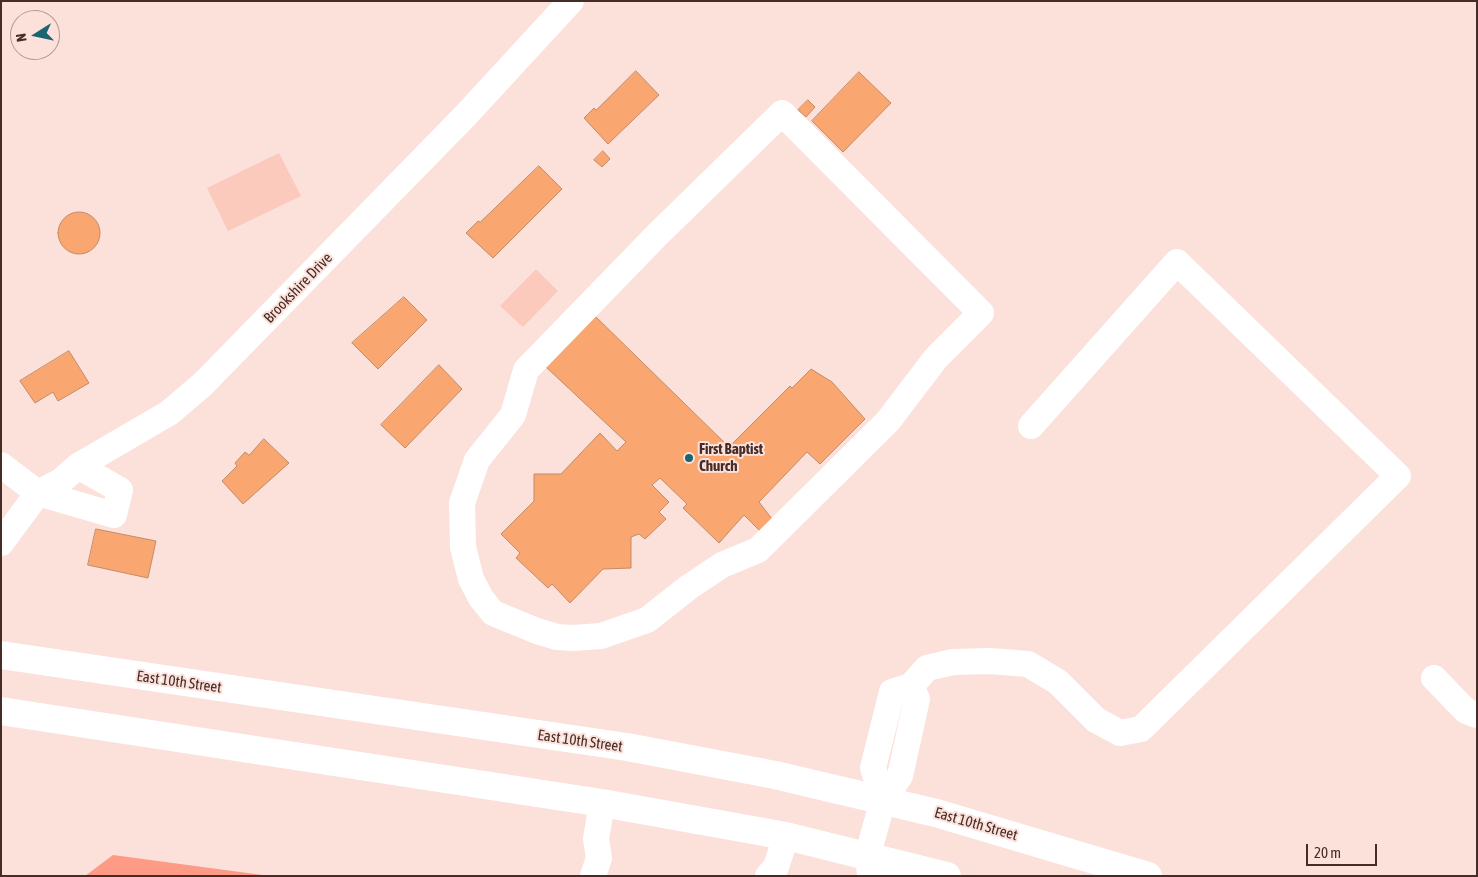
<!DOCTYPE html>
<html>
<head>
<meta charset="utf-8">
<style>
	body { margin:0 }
	#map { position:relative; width:1478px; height:877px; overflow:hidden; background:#fce0da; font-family:"Asap Condensed",sans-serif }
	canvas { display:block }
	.frame { position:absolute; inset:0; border:2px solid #462c27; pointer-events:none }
	.north { position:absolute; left:10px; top:10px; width:50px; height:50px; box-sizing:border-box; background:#fce0da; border:1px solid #b39892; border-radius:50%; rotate:260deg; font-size:14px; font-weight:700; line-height:20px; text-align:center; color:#462c27 }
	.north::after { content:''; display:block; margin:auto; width:18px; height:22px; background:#1b6472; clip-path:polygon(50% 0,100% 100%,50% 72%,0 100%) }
	.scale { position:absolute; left:1306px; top:844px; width:71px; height:22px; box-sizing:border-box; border:2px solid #462c27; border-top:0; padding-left:6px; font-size:15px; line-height:18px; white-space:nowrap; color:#462c27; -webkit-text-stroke:4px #fce0da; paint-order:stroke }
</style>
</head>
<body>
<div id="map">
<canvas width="1478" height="877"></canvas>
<div class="frame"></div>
<div class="north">N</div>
<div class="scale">20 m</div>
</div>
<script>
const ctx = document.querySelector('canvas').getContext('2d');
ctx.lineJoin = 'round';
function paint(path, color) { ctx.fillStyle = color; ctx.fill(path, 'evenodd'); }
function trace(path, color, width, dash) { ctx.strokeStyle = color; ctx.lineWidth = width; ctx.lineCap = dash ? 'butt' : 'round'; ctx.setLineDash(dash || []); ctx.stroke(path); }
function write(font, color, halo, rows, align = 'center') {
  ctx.font = font + ' "Asap Condensed",sans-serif'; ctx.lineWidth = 4; ctx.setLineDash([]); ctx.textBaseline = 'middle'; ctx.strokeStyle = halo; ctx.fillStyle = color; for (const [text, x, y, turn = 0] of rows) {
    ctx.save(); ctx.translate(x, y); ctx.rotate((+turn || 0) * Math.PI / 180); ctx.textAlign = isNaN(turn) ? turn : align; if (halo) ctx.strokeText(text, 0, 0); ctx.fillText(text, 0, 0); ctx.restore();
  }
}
paint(new Path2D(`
	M279,153L301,196L228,231L207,188Z
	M536,269L558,291L523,327L500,306Z`), '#fcc9bd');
paint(new Path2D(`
	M113,855L270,876H85Z`), '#fd9b86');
const building = new Path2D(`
	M636,71L659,95L608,144L584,118L594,108L596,110Z
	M859,72L891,103L843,152L812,121Z
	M808,100L815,107L806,117L798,110Z
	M603,151L610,159L602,167L594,160Z
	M539,166L562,189L493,258L466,233L478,221L480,222Z
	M58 233a21 21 0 1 1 42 0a21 21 0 1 1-42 0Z
	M404,297L427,320L378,369L352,343Z
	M595,316L729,447L790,386L792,388L811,369L832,382L865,419L820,464L807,452L759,502L772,519L760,531L744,515L719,543L683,508L687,504L660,478L652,485L669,502L659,512L666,519L645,539L639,534L631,537V568L603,569L570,603L552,584L548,588L516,558L520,553L501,534L534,501V474H561L600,433L617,451L626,442L546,367Z
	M69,351L89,383L58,401L53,392L35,403L20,381Z
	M439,365L462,389L405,448L381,425Z
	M264,439L289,463L243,504L222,481L237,466L235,463L245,452L249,455Z
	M96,529L156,541L148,578L88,565Z`);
paint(building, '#faa670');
trace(building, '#c08c6a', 1);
trace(new Path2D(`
	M782,113L981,313L936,358L888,421L758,550L722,565L689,587L647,620L601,636L573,638L557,637L537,631L493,613L481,598L471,579L463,547L462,503L477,460L513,415L526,370L657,235Z
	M1,465L38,493L114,515L120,490L78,466
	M1,543L38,493L61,481L78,466L169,413L203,384L465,116L571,1
	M1434,678L1466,711L1477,715
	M911,686L927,668L953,662L990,661L1028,664L1058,682L1096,720L1120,733L1141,729L1398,476L1177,262L1031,426
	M593,876L599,858L596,839L602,803
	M768,876L776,867L786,836
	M870,876L868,854L883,800L900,776L917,699L911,686L892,692L873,768L883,800`), '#fff', 26);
trace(new Path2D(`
	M1,655L627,747L775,775L936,813L1148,876
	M1,711L602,803L786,836L947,876`), '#fff', 28);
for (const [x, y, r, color] of [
	[689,458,5,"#1b6472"]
]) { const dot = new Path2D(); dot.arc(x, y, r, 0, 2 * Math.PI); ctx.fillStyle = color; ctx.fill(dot); trace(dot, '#fce0da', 2); }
write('15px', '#462c27', '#fce0da', [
	["Brookshire Drive",298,288,-46],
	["East 10th Street",179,682,8],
	["East 10th Street",580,741,8],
	["East 10th Street",976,824,16]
]);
write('bold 15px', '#462c27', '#fce0da', [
	["First Baptist",699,449],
	["Church",699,466]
], 'left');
</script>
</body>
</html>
